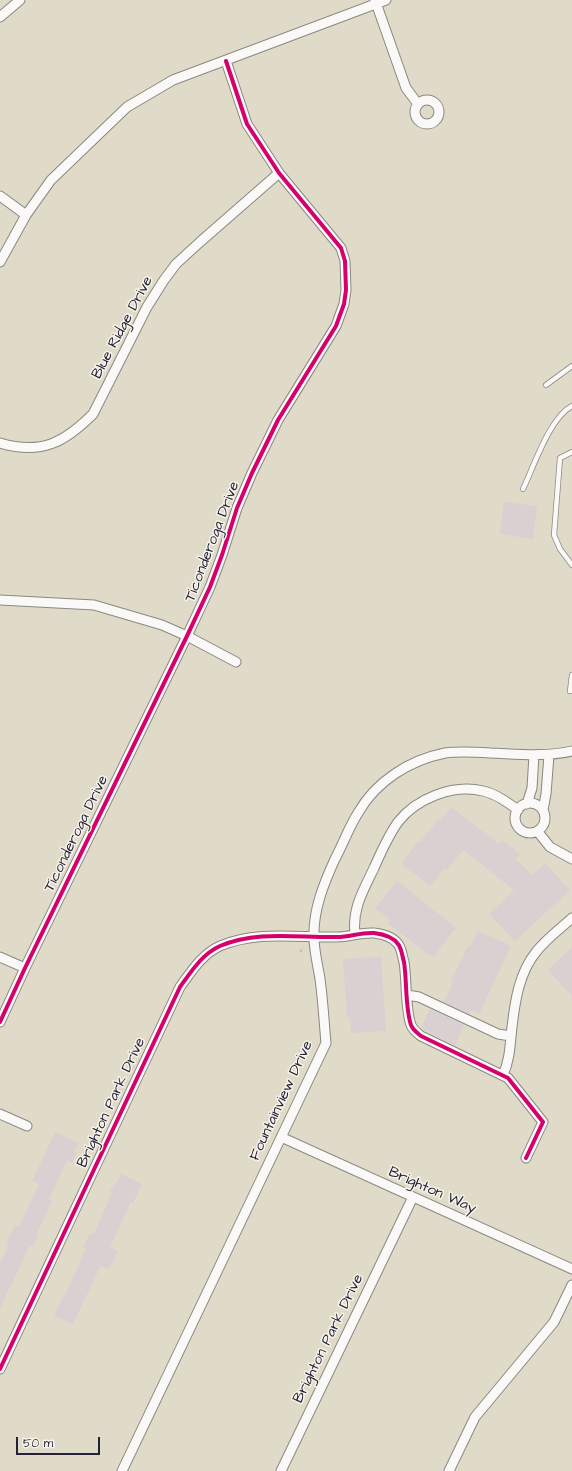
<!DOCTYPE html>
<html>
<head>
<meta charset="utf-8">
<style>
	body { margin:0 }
	#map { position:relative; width:572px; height:1471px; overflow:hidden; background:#e0dac8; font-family:"Architects Daughter",sans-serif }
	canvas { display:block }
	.scale { position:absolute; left:16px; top:1437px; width:84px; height:18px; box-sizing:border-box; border:2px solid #22223b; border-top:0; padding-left:5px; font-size:12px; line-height:14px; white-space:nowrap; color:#22223b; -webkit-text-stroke:3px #f7f3e8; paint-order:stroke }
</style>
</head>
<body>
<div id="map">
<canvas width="572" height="1471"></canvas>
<div class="scale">50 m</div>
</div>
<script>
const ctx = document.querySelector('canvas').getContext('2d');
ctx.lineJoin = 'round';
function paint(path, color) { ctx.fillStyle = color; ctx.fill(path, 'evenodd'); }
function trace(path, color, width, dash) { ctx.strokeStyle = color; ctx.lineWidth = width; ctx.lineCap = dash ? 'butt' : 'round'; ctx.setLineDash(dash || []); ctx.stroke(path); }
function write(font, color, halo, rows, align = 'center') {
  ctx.font = font + ' "Architects Daughter",sans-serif'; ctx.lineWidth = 3; ctx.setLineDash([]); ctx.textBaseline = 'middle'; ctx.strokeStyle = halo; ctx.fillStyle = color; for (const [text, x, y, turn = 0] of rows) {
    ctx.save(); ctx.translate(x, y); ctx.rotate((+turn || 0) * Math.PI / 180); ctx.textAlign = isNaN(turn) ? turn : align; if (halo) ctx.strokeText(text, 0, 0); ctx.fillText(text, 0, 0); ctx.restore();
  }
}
paint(new Path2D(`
	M504,502L537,506L533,539L500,534Z
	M451,807L499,844L502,840L520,854L516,859L532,875L545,863L570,890L515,941L489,914L514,890L463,850L447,870L445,868L430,886L401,863L418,842L419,843L439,819L441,820Z
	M397,881L456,928L433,957L387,923L390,920L375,908Z
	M478,931L511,946L479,1014L471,1010L469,1014L444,1002L453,982H451L468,945L470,947Z
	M572,947V996L548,970Z
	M381,957L386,1031L351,1033L350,1017H347L343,959Z
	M430,1009L464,1025L455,1046L421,1028Z
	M55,1132L78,1143L74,1151L77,1153L72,1163L67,1160L49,1200L52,1201L36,1235L38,1236L33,1247L30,1245L0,1308V1263L9,1245L6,1244L15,1225L19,1227L39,1184L32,1181Z
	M121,1174L142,1184L133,1203L131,1202L110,1247L118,1251L109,1269L101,1265L73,1324L54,1316L63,1296L64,1297L85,1251L86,1248L83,1247L88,1237L91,1233L94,1234L112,1193L110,1192L115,1182L117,1183Z`), '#d9d0d2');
const lane = new Path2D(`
	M546,385L572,366
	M572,452L560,458L554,535L560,549L572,565
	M523,489C534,466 550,417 572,406
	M572,675L570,691H572`);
const street = new Path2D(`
	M375,0L406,88L418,104
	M0,17L20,0
	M415 112a12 12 0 1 1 24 0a12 12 0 1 1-24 0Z
	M0,196L26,215
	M0,262L26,215L51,180L127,107L173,80L386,0
	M0,443C41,455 64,443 93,414L147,307L164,280L176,264L200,242L279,173
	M0,600L94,605L162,625L187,636L236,662
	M515 818a15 15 0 1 1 30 0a15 15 0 1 1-30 0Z
	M527,804L532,788L534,755
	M543,810L546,794L549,755
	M538,832L550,847L572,859
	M355,934C352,909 363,891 374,868C381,852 388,836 398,822C417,798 453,784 483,791C496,794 507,802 518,810
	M0,957L25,968
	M407,995L419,997L498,1034L511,1036
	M0,1022L25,968L187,636L210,587L222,555L237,508L252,473L278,420L336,326L344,304L346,290L345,261L341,248L279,173L247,124L226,61
	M503,1075C510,1060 510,1044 512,1027C515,1001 519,973 536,952C546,939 560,929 572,918
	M0,1114L27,1126
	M281,1137L572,1269
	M0,1369L180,987C191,972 202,954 220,946C257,930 299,938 337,937C350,937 361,932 374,933C382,934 393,937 398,944C402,949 402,956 404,962C407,980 405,1008 411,1025C413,1030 417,1033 421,1036L508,1078L543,1122L526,1158
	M122,1471L326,1043C324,1022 323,1000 320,979C318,966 314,951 314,937C313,910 324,883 335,859C343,844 349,827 358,813C376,781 410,760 445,753C460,751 475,752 491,753C518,754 545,757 572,751
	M281,1471L413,1197
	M449,1471L475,1417L554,1322L572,1285`);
trace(lane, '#8a8882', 6);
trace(street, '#8a8882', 11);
trace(new Path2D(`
	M300,952L304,947`), '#bbbaba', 2, [3, 3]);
trace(lane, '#faf9f7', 4.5);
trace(street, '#faf9f7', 9);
trace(new Path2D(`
	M0,1022L25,968L187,636L210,587L222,555L237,508L252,473L278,420L336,326L344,304L346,290L345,261L341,248L279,173L247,124L226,61
	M0,1369L180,987C191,972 202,954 220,946C257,930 299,938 337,937C350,937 361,932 374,933C382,934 393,937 398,944C402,949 402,956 404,962C407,980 405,1008 411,1025C413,1030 417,1033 421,1036L508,1078L543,1122L526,1158`), '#d6006c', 4);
write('15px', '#22223b', '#f7f3e8', [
	["Blue Ridge Drive",123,328,-62],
	["Ticonderoga Drive",213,542,-69],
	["Ticonderoga Drive",77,834,-64],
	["Fountainview Drive",282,1101,-65],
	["Brighton Park Drive",112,1103,-65],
	["Brighton Way",432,1191,24],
	["Brighton Park Drive",329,1339,-64]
]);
</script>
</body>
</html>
